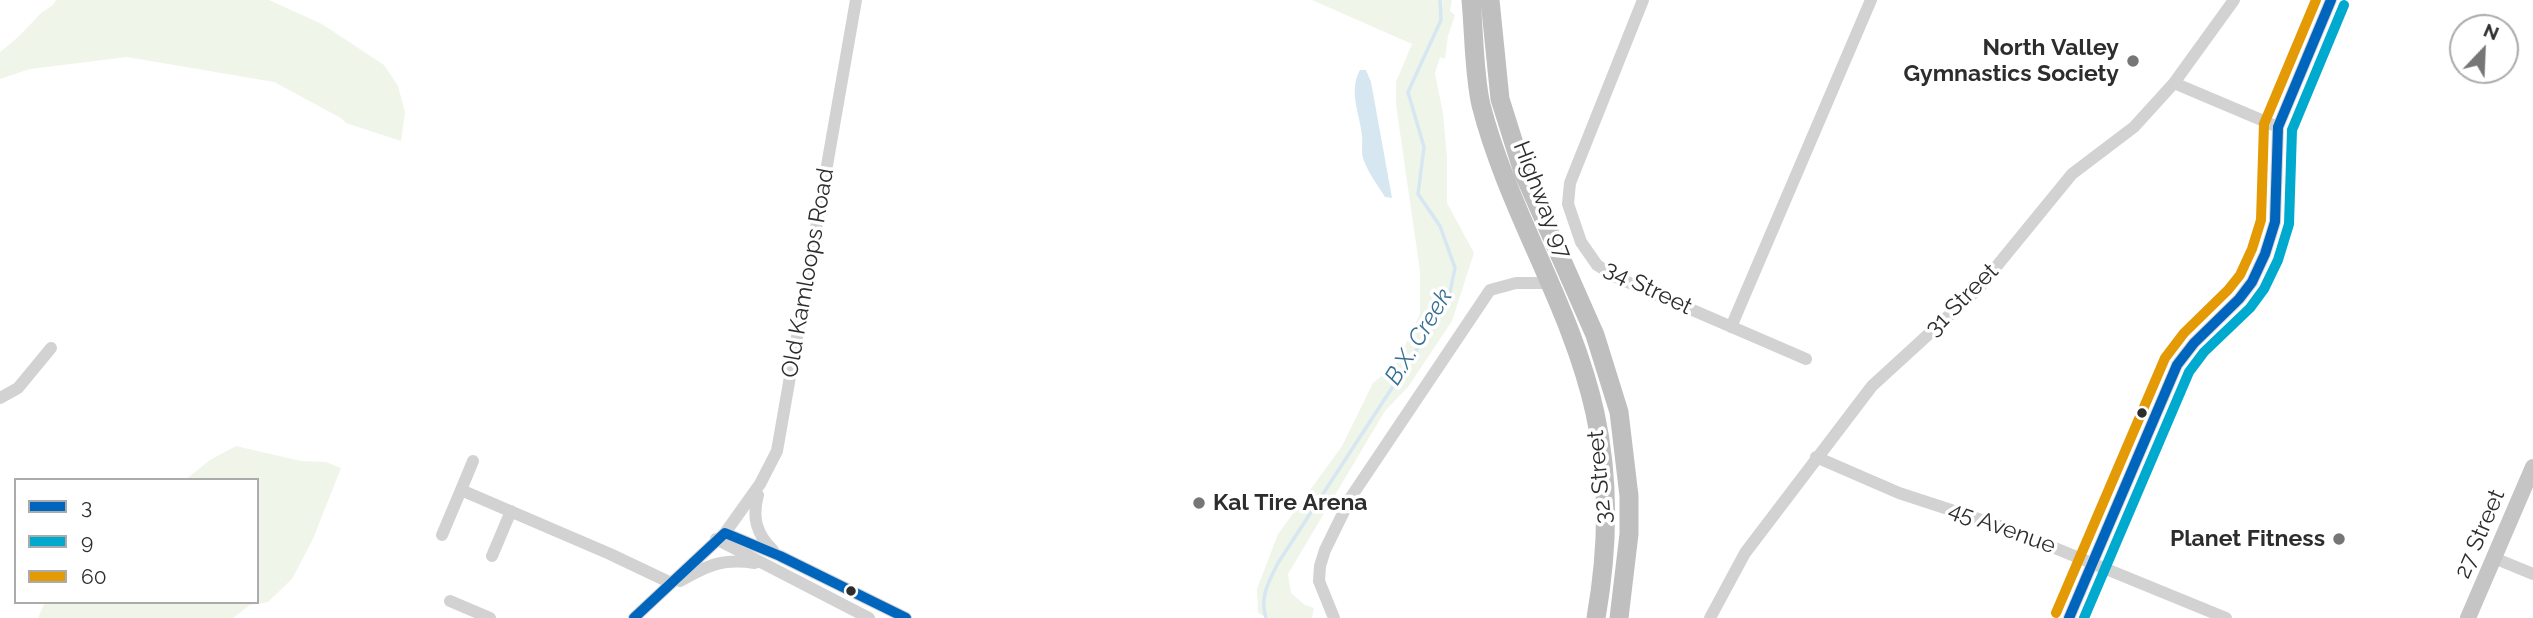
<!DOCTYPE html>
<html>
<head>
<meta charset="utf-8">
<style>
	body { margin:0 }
	#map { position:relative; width:2533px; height:618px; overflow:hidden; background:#fff; font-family:Raleway,sans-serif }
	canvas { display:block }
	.legend { position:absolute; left:14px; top:478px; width:245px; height:126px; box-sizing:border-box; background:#fff; border:2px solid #ababab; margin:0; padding:9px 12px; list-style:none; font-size:21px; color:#2d2d2d }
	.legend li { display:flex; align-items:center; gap:14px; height:35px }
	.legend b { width:35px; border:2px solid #ababab }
	.north { position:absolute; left:2449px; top:14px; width:70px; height:70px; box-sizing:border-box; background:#fff; border:2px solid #ababab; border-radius:50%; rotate:23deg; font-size:19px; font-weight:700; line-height:28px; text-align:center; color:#2d2d2d }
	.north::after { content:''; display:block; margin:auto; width:24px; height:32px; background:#767676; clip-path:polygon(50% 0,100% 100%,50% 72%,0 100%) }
</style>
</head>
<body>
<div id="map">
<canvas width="2533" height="618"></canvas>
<ul class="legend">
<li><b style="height:9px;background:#0065bd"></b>3</li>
<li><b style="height:9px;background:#00a9ce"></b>9</li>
<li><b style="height:9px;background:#e39a04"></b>60</li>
</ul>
<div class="north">N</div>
</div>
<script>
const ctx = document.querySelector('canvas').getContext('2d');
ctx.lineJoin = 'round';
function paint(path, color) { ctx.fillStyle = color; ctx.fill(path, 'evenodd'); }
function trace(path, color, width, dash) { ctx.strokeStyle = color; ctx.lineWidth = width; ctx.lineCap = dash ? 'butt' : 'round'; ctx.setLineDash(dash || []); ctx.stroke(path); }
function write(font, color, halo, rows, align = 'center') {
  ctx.font = font + ' Raleway,sans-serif'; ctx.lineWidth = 7; ctx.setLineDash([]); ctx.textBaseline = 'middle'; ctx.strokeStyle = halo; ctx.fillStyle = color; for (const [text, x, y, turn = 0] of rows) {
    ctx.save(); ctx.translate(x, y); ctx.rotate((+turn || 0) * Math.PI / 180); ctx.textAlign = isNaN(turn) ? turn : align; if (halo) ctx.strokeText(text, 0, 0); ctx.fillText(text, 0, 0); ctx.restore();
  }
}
paint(new Path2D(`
	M56,0H269L322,24L384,65L398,86L405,112L401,141L346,123L341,118L274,82L127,57L30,69L0,79V52C15,41 26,29 39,15C45,9 52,8 56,0Z
	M1312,0H1452L1450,11L1455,15L1448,36L1445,59L1440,57L1435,73L1443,114L1447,157V203L1474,253L1452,321L1408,387L1385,411L1288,574L1291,593L1305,605L1314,608L1312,618H1267L1258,613L1257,589L1278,534L1342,446L1373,383L1397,363L1420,314V271L1396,105V82L1412,44Z
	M236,446L301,461L326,462L341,468L313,539L292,579L268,602L250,605L233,618H38L45,602H257V480H185L210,460Z`), '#f0f5ea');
paint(new Path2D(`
	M1360,70H1366L1371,82L1392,198L1385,197C1377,184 1368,173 1363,158C1361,151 1363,143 1362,136C1360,114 1348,91 1360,70Z`), '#d6e7f2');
trace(new Path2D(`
	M1266,618C1259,598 1269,581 1278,563L1427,334L1450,292L1455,268L1440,226L1418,194L1424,147L1408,92L1441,20L1440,0`), '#d6e7f2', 3.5);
trace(new Path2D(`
	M1643,0L1570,183L1568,204L1581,242L1597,265L1616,277L1806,359
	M2174,83L2278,127
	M1731,327L1871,0
	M0,398L18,388L51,348
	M1816,457L1899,493L2006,528L2226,618
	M473,461L461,490L610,554L671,583
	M758,495C752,517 756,534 773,550
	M725,533L780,556L906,618
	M442,535L461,490
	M716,539L869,618
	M492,556L511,511
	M2494,558L2533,574
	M680,581C708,565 723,558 755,563
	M450,601L490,618
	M634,618L725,533L760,484L777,451L856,0
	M1334,618L1319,581L1320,566L1325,550L1351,497L1490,290L1516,283H1548
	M1710,618L1745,553L1872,386L1978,289L2072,174L2134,127L2174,83L2234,0
	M2069,618L2177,365L2194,343L2239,299L2252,282L2265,254L2275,222L2278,127L2331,0`), '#d2d2d2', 12);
trace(new Path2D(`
	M2468,618L2533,467`), '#c5c5c5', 16);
trace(new Path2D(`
	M1471,0C1474,31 1474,76 1481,105C1508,211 1572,307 1595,413C1610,481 1608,550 1596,618
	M1490,0L1500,99L1523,172L1595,335L1619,412L1629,496V534L1619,618`), '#bfbfbf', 19);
trace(new Path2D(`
	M634,618L725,533L780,556L906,618
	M2069,618L2177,365L2194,343L2239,299L2252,282L2265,254L2275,222L2278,127L2331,0`), '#0065bd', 10);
trace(new Path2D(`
	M2084,618L2189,372L2204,352L2250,308L2264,289L2278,260L2289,224L2292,130L2344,5`), '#00a9ce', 10);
trace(new Path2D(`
	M2056,613L2165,358L2184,333L2228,290L2240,275L2252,249L2261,220L2264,124L2316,0`), '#e39a04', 10);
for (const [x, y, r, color] of [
	[2133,61,7,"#767676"],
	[2142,413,6,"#2d2d2d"],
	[1199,503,7,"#767676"],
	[2339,539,7,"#767676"],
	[851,591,6,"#2d2d2d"]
]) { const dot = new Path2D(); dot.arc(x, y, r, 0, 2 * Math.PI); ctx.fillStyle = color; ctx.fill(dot); trace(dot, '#fff', 2.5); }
write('bold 23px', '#2d2d2d', '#fff', [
	["North Valley",2119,48],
	["Gymnastics Society",2119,74],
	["Kal Tire Arena",1213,503,"left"],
	["Planet Fitness",2325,539]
], 'right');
write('23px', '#2d2d2d', '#fff', [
	["Highway 97",1542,200,69],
	["Old Kamloops Road",808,273,-80],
	["34 Street",1648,288,26],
	["31 Street",1962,300,-45],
	["32 Street",1600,477,-95],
	["45 Avenue",2002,528,20],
	["27 Street",2480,534,-67]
]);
write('italic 24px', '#367094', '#fff', [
	["B.X. Creek",1419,337,-59]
]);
</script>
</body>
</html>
